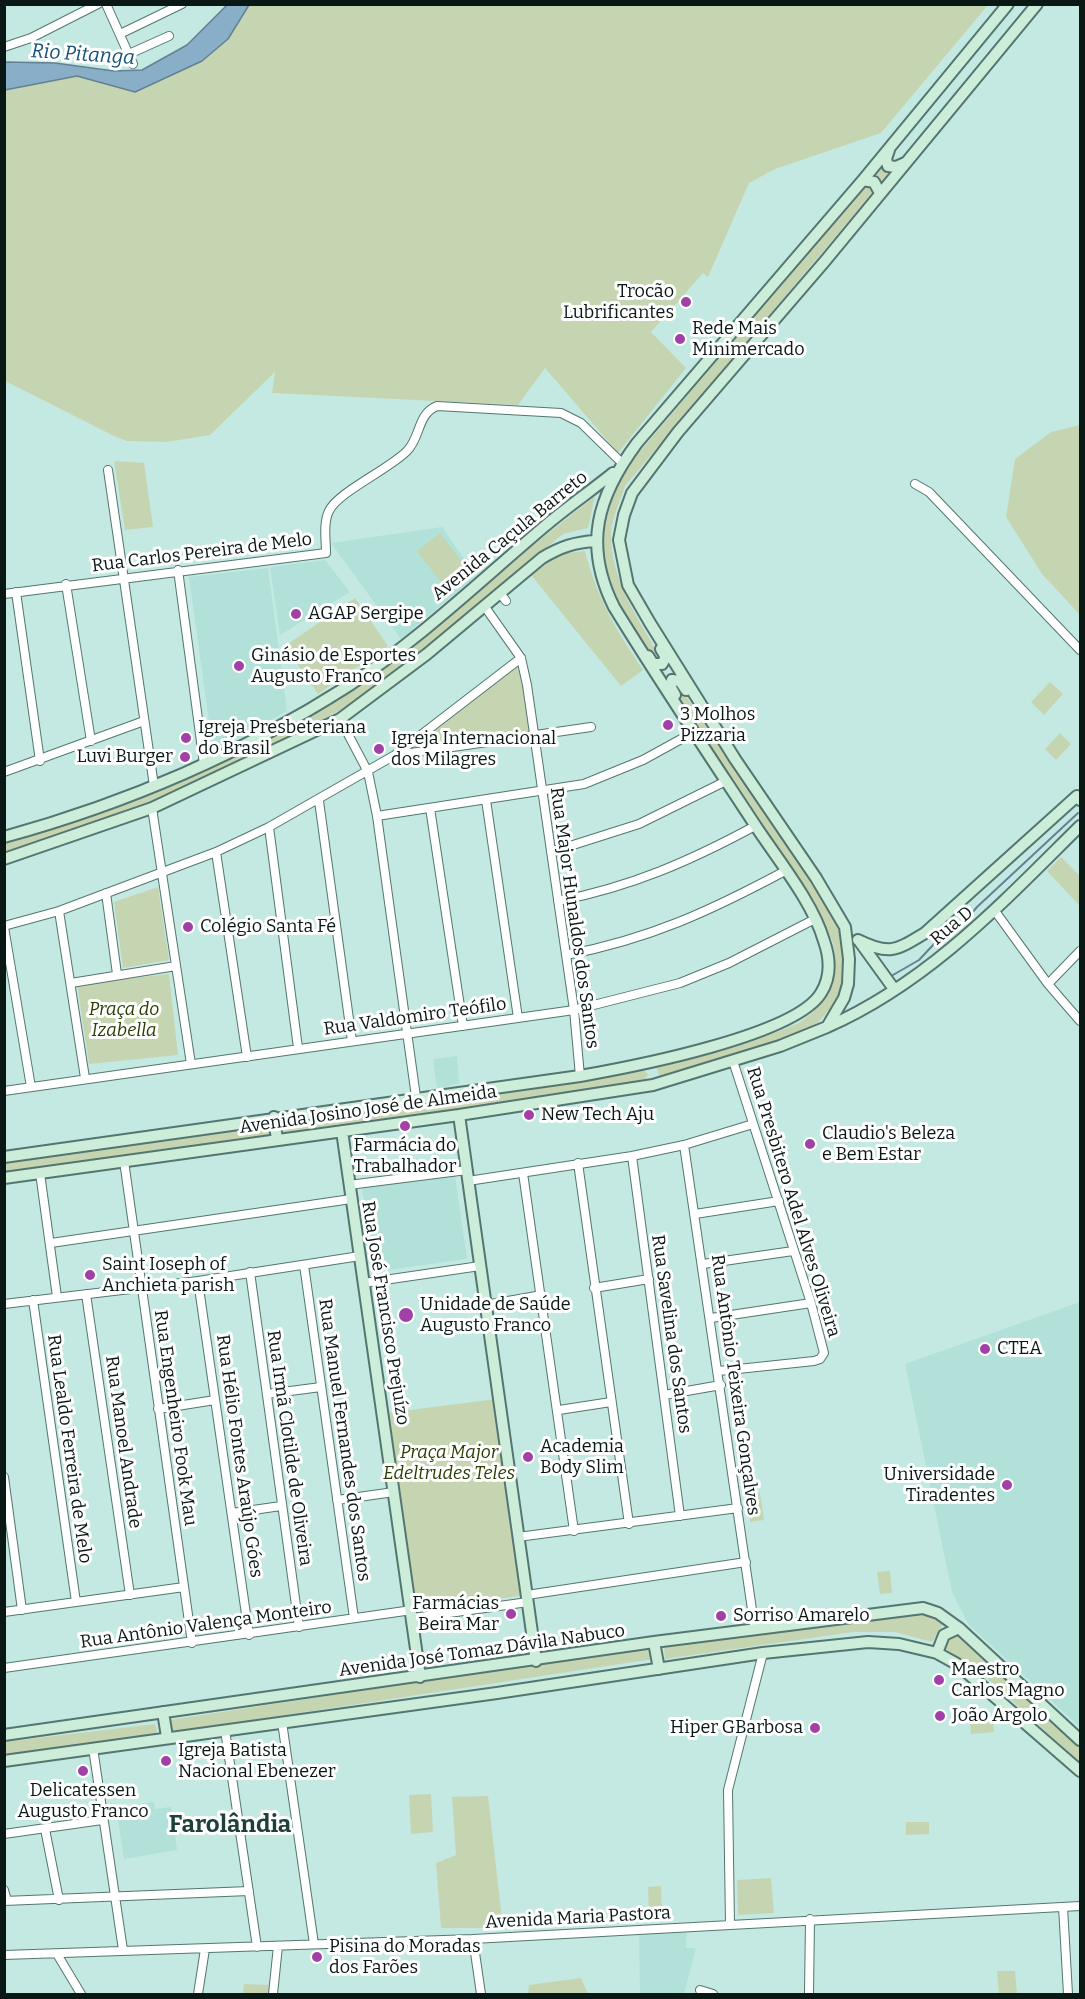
<!DOCTYPE html>
<html>
<head>
<meta charset="utf-8">
<style>
	body { margin:0 }
	#map { position:relative; width:1085px; height:1999px; overflow:hidden; background:#c4e9e2; font-family:Bitter,serif }
	canvas { display:block }
	.frame { position:absolute; inset:0; border:6px solid #091715; pointer-events:none }
</style>
</head>
<body>
<div id="map">
<canvas width="1085" height="1999"></canvas>
<div class="frame"></div>
</div>
<script>
const ctx = document.querySelector('canvas').getContext('2d');
ctx.lineJoin = 'round';
function paint(path, color) { ctx.fillStyle = color; ctx.fill(path, 'evenodd'); }
function trace(path, color, width, dash) { ctx.strokeStyle = color; ctx.lineWidth = width; ctx.lineCap = dash ? 'butt' : 'round'; ctx.setLineDash(dash || []); ctx.stroke(path); }
function write(font, color, halo, rows, align = 'center') {
  ctx.font = font + ' Bitter,serif'; ctx.lineWidth = 6; ctx.setLineDash([]); ctx.textBaseline = 'middle'; ctx.strokeStyle = halo; ctx.fillStyle = color; for (const [text, x, y, turn = 0] of rows) {
    ctx.save(); ctx.translate(x, y); ctx.rotate((+turn || 0) * Math.PI / 180); ctx.textAlign = isNaN(turn) ? turn : align; if (halo) ctx.strokeText(text, 0, 0); ctx.fillText(text, 0, 0); ctx.restore();
  }
}
paint(new Path2D(`
	M442,527L476,576L401,639L331,543Z
	M325,560L350,592L280,635L270,567Z
	M268,568L287,711L213,751L189,577Z
	M457,1056L459,1083L437,1089L433,1059Z
	M455,1175L467,1259L374,1272L362,1188Z
	M1080,1302V1727L969,1625L952,1592L905,1364Z
	M154,1802L155,1809L171,1807L177,1850L124,1859L116,1807Z
	M687,1931L686,1948H696L684,1994H640L639,1932Z`), '#b1e1d8');
paint(new Path2D(`
	M249,5H988L881,133L775,169L749,183L708,277L703,273L651,332L686,368L618,453L545,368L518,405L272,393L275,372L210,435L167,442L127,441L114,436L5,381L4,90L77,76L135,92L202,61L228,39Z
	M881,166L884,171L890,172L625,486C621,500 611,519 611,534C611,581 638,618 660,657L655,660L630,620L617,609L600,557L604,516L621,474Z
	M1080,425V615L1042,574L1006,517L1015,459L1051,432Z
	M114,461L144,463L153,527L125,530Z
	M595,496L588,528L563,534L438,638L345,707L261,755L253,742L433,625Z
	M440,533L472,575L449,593L417,551Z
	M585,551C597,598 616,630 643,670L621,686L531,575L559,554Z
	M355,598L388,646L318,694L285,646Z
	M520,664L530,733L408,749Z
	M1050,682L1063,694L1044,715L1031,702Z
	M678,684L833,916C854,963 847,1003 804,1034L660,1078L656,1066L777,1032L799,1023L813,1012L823,999L836,961L833,943L822,919L703,737L674,686Z
	M1060,733L1071,744L1056,760L1045,749Z
	M239,754L246,762L160,802L5,854V840L166,783Z
	M1061,857L1080,876V906L1047,871Z
	M158,887L169,960L123,968L114,902Z
	M169,974L178,1055L89,1064L77,984Z
	M644,1070L648,1074L644,1083L281,1135V1124L286,1122Z
	M266,1125L270,1133L268,1139L5,1175V1162Z
	M496,1399L520,1596L417,1609L387,1413Z
	M760,1493L764,1520L750,1522L747,1494Z
	M890,1571L892,1593L880,1594L877,1572Z
	M918,1610L929,1613L944,1622L932,1642L895,1632H853L665,1659L664,1644Z
	M956,1633L1080,1746V1762L979,1671L946,1649L943,1643L947,1635Z
	M650,1646L653,1659L175,1732L172,1730L170,1720Z
	M993,1719L994,1732L971,1734L970,1721Z
	M155,1724L157,1730L155,1735L5,1756L4,1742Z
	M431,1794L433,1832L411,1834L409,1795Z
	M488,1796L503,1928H441L436,1863L456,1855L452,1797Z
	M906,1822H929V1834L906,1835Z
	M771,1878L774,1913L738,1915L737,1880Z
	M661,1886L662,1913H649L648,1887Z
	M997,1971H1015L1017,1994H999Z
	M581,1978L588,1994H528L529,1985Z
	M244,1984L269,1985L268,1994H243Z`), '#c6d5b1');
const water = new Path2D(`
	M227,5H249L228,39L202,61L135,92L77,76L5,90V62L55,63L114,71L142,70L187,45Z`);
paint(water, '#89aec8');
trace(water, '#638192', 1.5);
trace(new Path2D(`
	M893,975L919,960L934,944L961,926L977,907L1078,813`), '#638192', 2);
const street = new Path2D(`
	M106,4L133,64
	M120,34L182,4
	M4,47L31,38L98,4
	M129,54L169,36
	M108,470L154,786
	M915,484L929,492L1080,650
	M178,570L204,764
	M66,584L91,741
	M16,592L40,761
	M500,593L506,601
	M4,594L326,553C326,540 323,523 329,511C338,492 388,470 407,451C421,437 417,414 437,406L561,413L581,423L622,463
	M485,607L521,658L527,685L574,1010L580,1076
	M340,719L368,772L377,816L416,1097
	M397,755L591,727
	M4,772L144,721
	M486,800L518,1018
	M319,801L352,1041
	M152,808L191,1064
	M430,808L463,1026
	M377,816L584,784L643,760L694,732
	M269,827L298,1048
	M216,852L247,1057
	M551,852L639,824L726,781
	M106,893L117,974
	M558,901C631,887 690,861 755,826
	M59,911L85,1078
	M995,911L1048,984L1080,1021
	M4,926L59,911L216,852L269,827L395,755L521,658
	M4,927L31,1087
	M566,955C650,939 710,911 785,871
	M71,983L176,966
	M1048,984L1080,951
	M4,1091L574,1010L680,983L729,963L815,919
	M684,1145L755,1630
	M632,1156L680,1516
	M124,1161L192,1643
	M578,1163L629,1524
	M40,1173L57,1297
	M523,1173L574,1531
	M468,1181L632,1156L684,1145L753,1124
	M349,1185L467,1170
	M695,1214L779,1201
	M51,1243L351,1199
	M703,1264L793,1251
	M304,1265L354,1618
	M250,1272L299,1627
	M198,1281L249,1635
	M364,1283L480,1266
	M594,1288L649,1279
	M86,1294L130,1595
	M33,1300L76,1602
	M4,1304L198,1281L360,1256
	M485,1305L542,1295
	M711,1318L811,1303
	M719,1371L814,1361L820,1359L824,1353L811,1303L733,1061
	M267,1394L321,1387
	M664,1395L721,1385
	M158,1409L215,1400
	M559,1410L611,1402
	M4,1477L22,1610
	M337,1500L394,1492
	M232,1513L281,1506
	M518,1537L738,1508
	M527,1595L746,1562
	M4,1612L184,1587
	M413,1618L528,1602
	M4,1668L412,1610
	M282,1722L314,1944
	M225,1730L257,1947
	M93,1748L123,1950
	M45,1829L59,1900
	M4,1834L102,1820
	M4,1890L7,1901
	M4,1901L249,1891
	M1063,1907L1068,1994
	M730,1925L728,1790L763,1653
	M473,1939L481,1994
	M57,1954L81,1994
	M4,1955L473,1939L1080,1906
	M700,1990L713,1994
	M198,1994L205,1949
	M273,1994L278,1946
	M809,1994L810,1919`);
const secondary = new Path2D(`
	M889,150L886,159L888,166L896,167L905,163
	M863,180L874,182L880,193
	M648,656L653,664H662L666,657L661,649
	M675,695L670,686L672,680L680,681L686,690
	M4,837C124,804 243,753 348,686C419,640 481,580 545,526C567,507 591,491 613,473
	M4,859L152,808L340,719L427,654L542,558C560,547 575,542 596,541
	M858,940C890,956 897,950 925,933L1077,796L1080,800
	M860,942L894,989
	M827,1027C929,982 1003,902 1080,826
	M459,1115L536,1661
	M274,1117L277,1140
	M342,1131L420,1677
	M4,1157L580,1076C631,1067 795,1036 821,993C831,977 830,958 824,941C813,903 779,861 757,828C709,755 660,682 614,607C583,545 597,497 637,443L863,180L1008,4
	M4,1178L459,1115L653,1085L780,1046L827,1027L844,998L848,984L849,959L845,927L816,878L735,759L650,623L628,585L619,540L624,515L632,493L678,432L825,261L1037,4
	M654,1642L659,1669
	M937,1653L944,1635L959,1628
	M163,1712L167,1737
	M4,1735L654,1642L923,1608L938,1613L959,1628L1080,1740
	M4,1761L497,1693L763,1653L868,1642L899,1644L937,1653L957,1664L1080,1771`);
trace(street, '#547670', 10);
trace(secondary, '#547670', 14);
trace(street, '#fff', 8);
trace(secondary, '#cbedd9', 10);
for (const [x, y, r, color] of [
	[686,302,6,"#a141a8"],
	[680,339,6,"#a141a8"],
	[296,614,6,"#a141a8"],
	[239,666,6,"#a141a8"],
	[668,725,6,"#a141a8"],
	[186,738,6,"#a141a8"],
	[379,749,6,"#a141a8"],
	[185,757,6,"#a141a8"],
	[188,927,6,"#a141a8"],
	[529,1115,6,"#a141a8"],
	[405,1126,6,"#a141a8"],
	[810,1144,6,"#a141a8"],
	[90,1275,6,"#a141a8"],
	[406,1315,8,"#a141a8"],
	[985,1349,6,"#a141a8"],
	[528,1457,6,"#a141a8"],
	[1007,1485,6,"#a141a8"],
	[511,1614,6,"#a141a8"],
	[721,1616,6,"#a141a8"],
	[939,1680,6,"#a141a8"],
	[940,1716,6,"#a141a8"],
	[815,1728,6,"#a141a8"],
	[166,1761,6,"#a141a8"],
	[83,1771,6,"#a141a8"],
	[317,1957,6,"#a141a8"]
]) { const dot = new Path2D(); dot.arc(x, y, r, 0, 2 * Math.PI); ctx.fillStyle = color; ctx.fill(dot); trace(dot, '#fff', 2); }
write('18px', '#091715', '#fff', [
	["Trocão",674,292,"right"],
	["Lubrificantes",674,313,"right"],
	["Rede Mais",692,329],
	["Minimercado",692,350],
	["AGAP Sergipe",308,614],
	["Ginásio de Esportes",251,656],
	["Augusto Franco",251,677],
	["3 Molhos",680,715],
	["Pizzaria",680,736],
	["Igreja Presbeteriana",198,728],
	["do Brasil",198,749],
	["Igreja Internacional",391,739],
	["dos Milagres",391,760],
	["Luvi Burger",173,757,"right"],
	["Colégio Santa Fé",200,927],
	["New Tech Aju",541,1115],
	["Claudio's Beleza",822,1134],
	["e Bem Estar",822,1155],
	["Farmácia do",405,1146,"center"],
	["Trabalhador",405,1167,"center"],
	["Saint Ioseph of",102,1265],
	["Anchieta parish",102,1286],
	["Unidade de Saúde",420,1305],
	["Augusto Franco",420,1326],
	["CTEA",997,1349],
	["Academia",540,1447],
	["Body Slim",540,1468],
	["Universidade",995,1475,"right"],
	["Tiradentes",995,1496,"right"],
	["Farmácias",499,1604,"right"],
	["Beira Mar",499,1625,"right"],
	["Sorriso Amarelo",733,1616],
	["Maestro",951,1670],
	["Carlos Magno",951,1691],
	["João Argolo",952,1716],
	["Hiper GBarbosa",803,1728,"right"],
	["Igreja Batista",178,1751],
	["Nacional Ebenezer",178,1772],
	["Delicatessen",83,1791,"center"],
	["Augusto Franco",83,1812,"center"],
	["Pisina do Moradas",329,1947],
	["dos Farões",329,1968]
], 'left');
write('18px', '#091715', '#fff', [
	["Avenida Caçula Barreto",510,536,-39],
	["Rua Carlos Pereira de Melo",202,553,-7],
	["Rua Major Hunaldos dos Santos",574,918,82],
	["Rua D",952,926,-40],
	["Rua Valdomiro Teófilo",415,1017,-8],
	["Avenida Josino José de Almeida",368,1110,-8],
	["Rua Presbitero Adel Alves Oliveira",793,1202,73],
	["Rua José Francisco Prejuízo",385,1313,81],
	["Rua Savelina dos Santos",671,1334,82],
	["Rua Antônio Teixeira Gonçalves",735,1385,82],
	["Rua Engenheiro Fook Mau",175,1418,82],
	["Rua Manuel Fernandes dos Santos",344,1440,82],
	["Rua Manoel Andrade",123,1442,82],
	["Rua Irmã Clotilde de Oliveira",289,1448,82],
	["Rua Lealdo Ferreira de Melo",69,1449,82],
	["Rua Hélio Fontes Araújo Góes",239,1456,82],
	["Rua Antônio Valença Monteiro",206,1625,-8],
	["Avenida José Tomaz Dávila Nabuco",482,1651,-8],
	["Avenida Maria Pastora",578,1918,-3]
]);
write('italic 18px', '#2a3c00', '#fff', [
	["Praça do",124,1010],
	["Izabella",124,1031],
	["Praça Major",449,1453],
	["Edeltrudes Teles",449,1474]
]);
write('italic 20px', '#145276', '#fff', [
	["Rio Pitanga",83,55,4]
]);
write('bold 24px', '#1e403b', '#fff', [
	["Farolândia",230,1825]
]);
</script>
</body>
</html>
